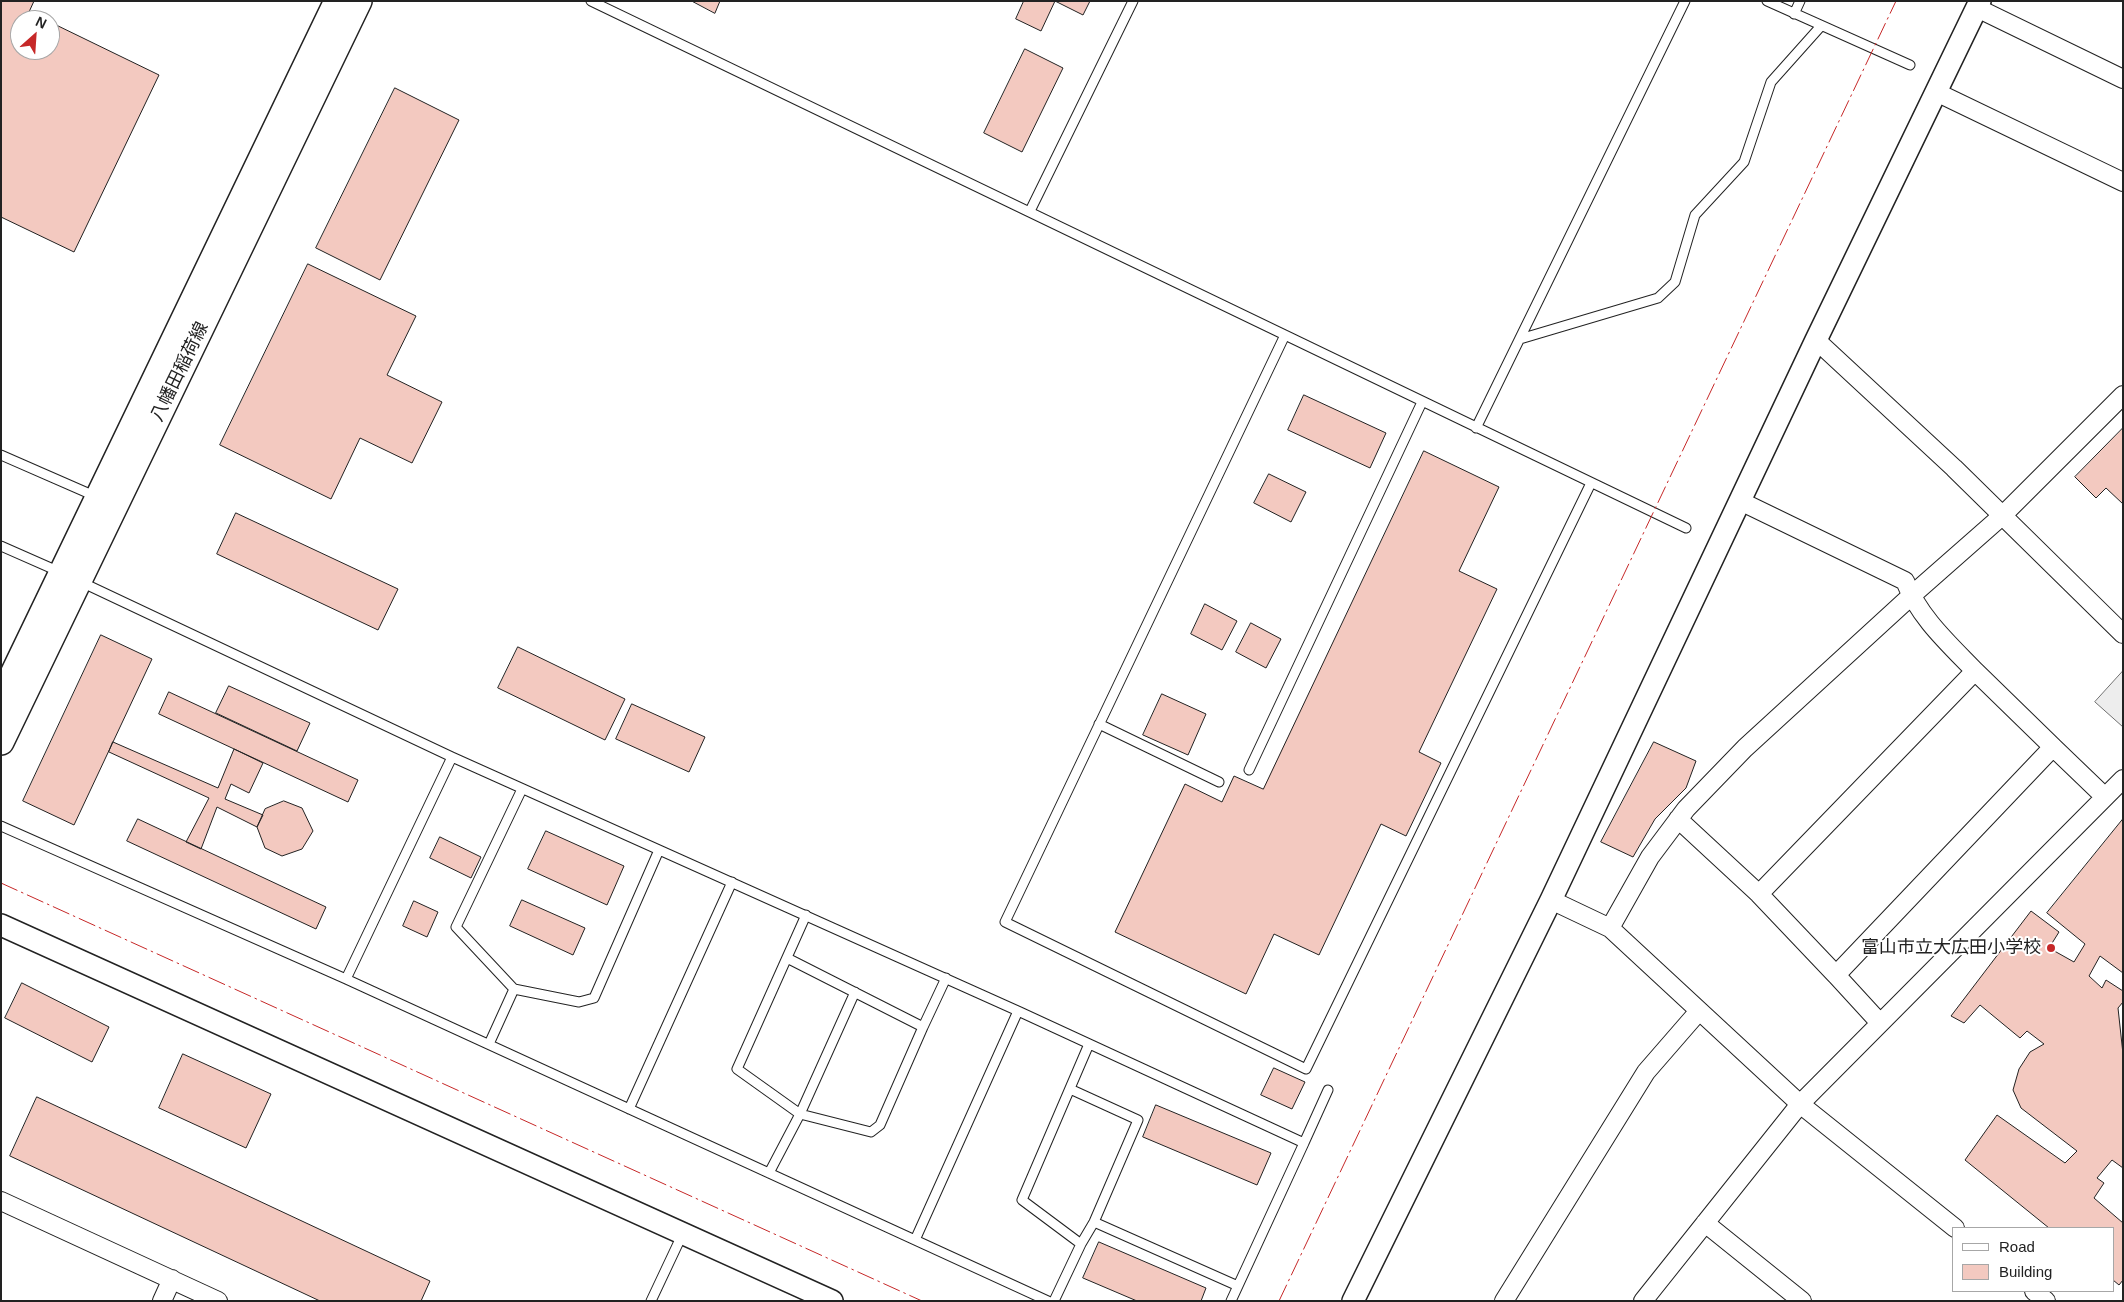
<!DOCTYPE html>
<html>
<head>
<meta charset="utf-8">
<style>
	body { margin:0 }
	#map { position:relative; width:2124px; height:1302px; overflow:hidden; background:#fff; font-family:Arial,sans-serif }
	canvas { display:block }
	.frame { position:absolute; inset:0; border:2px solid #222; pointer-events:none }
	.legend { position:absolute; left:1952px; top:1227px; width:162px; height:65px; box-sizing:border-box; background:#fff; border:1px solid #a7a7a7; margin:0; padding:6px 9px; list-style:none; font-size:15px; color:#222 }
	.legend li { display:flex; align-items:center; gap:10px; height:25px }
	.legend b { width:25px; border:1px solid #a7a7a7 }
	.north { position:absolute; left:10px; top:10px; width:50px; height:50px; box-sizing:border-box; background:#fff; border:1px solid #a7a7a7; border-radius:50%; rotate:26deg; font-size:14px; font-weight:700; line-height:20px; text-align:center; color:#222 }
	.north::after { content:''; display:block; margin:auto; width:18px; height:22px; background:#c62828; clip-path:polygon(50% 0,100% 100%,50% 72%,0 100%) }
</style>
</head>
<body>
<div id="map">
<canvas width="2124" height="1302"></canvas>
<div class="frame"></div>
<ul class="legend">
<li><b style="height:6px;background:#fff"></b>Road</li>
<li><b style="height:14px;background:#f3c9c0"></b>Building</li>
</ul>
<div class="north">N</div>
</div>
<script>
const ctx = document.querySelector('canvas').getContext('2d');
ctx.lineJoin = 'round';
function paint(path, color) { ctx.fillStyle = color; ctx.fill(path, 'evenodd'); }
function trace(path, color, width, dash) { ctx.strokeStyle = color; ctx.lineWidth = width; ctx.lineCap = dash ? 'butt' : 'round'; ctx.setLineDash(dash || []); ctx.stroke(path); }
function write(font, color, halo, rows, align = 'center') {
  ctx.font = font + ' Arial,"Noto Sans JP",sans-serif'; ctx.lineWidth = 4; ctx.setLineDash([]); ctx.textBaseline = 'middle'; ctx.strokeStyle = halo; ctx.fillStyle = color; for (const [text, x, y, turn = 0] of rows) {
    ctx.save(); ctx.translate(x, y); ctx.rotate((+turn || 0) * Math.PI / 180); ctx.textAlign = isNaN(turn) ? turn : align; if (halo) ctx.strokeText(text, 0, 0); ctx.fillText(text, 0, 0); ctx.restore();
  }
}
const parking = new Path2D(`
	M2123,671V727L2095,702Z`);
paint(parking, '#ededed');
trace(parking, '#6f6f6f', 1);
const building = new Path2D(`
	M1,1H34L29,12L45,20H20V50H50V22L159,75L74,252L1,217Z
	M692,1H720L715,13Z
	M1024,1H1090L1083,15L1055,1L1041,31L1016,19Z
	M1025,49L1063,68L1022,152L984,133Z
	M395,88L459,120L380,280L316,248Z
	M308,264L416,316L387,375L442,402L412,463L360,438L331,499L220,445Z
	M1304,395L1386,433L1370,468L1288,430Z
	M2123,428V504L2106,488L2096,498L2075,477Z
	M1424,451L1499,487L1459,571L1497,589L1419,752L1441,763L1406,836L1381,824L1319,955L1274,934L1246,994L1115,932L1185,784L1222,802L1234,776L1263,789Z
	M1269,474L1306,492L1291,522L1254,503Z
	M236,513L398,589L378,630L217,554Z
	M1205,604L1237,621L1222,650L1191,634Z
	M1251,623L1281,639L1266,668L1236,652Z
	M101,635L152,659L74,825L23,801Z
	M518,647L625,699L605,740L498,688Z
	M229,686L310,723L297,751L216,713Z
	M169,692L358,780L348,802L159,714Z
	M1162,694L1206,714L1188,755L1143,735Z
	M632,704L705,737L689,772L616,739Z
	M113,742L218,788L234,749L263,763L249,793L231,784L225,799L263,815L257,827L217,807L201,849L186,842L209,798L109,752Z
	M1654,742L1696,761L1686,788L1655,819L1633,857L1601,842Z
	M284,801L302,808L313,831L302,849L282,856L265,848L257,827L265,809Z
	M138,819L326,907L316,929L127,841Z
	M2123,819V973L2100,956L2089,976L2102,988L2106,980L2123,991V1002L2118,1008L2123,1054V1168L2112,1160L2097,1178L2104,1183L2094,1198L2123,1223V1280L2119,1285L2113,1280V1228H2049L1965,1160L1997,1115L2065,1163L2077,1151L2021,1108L2013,1090L2019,1069L2030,1052L2044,1044L2027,1031L2020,1038L1980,1005L1964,1023L1951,1016L2031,911L2059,932L2049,948L2074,962L2085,944L2047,913Z
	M546,831L624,866L607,905L528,869Z
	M440,837L481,857L471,878L430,858Z
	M522,900L585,928L573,955L510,926Z
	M414,901L438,912L427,937L403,926Z
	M22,983L109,1027L92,1062L5,1018Z
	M183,1054L271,1094L246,1148L159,1108Z
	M1274,1068L1305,1082L1292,1109L1261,1095Z
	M37,1097L430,1281L421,1301H320L10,1156Z
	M1156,1105L1271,1153L1257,1185L1143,1137Z
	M1099,1242L1206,1288L1201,1301H1137L1083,1278Z`);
paint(building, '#f3c9c0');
trace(building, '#222', 1);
const service = new Path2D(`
	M591,1L1686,528
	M1767,1L1910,65
	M1794,14L1800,1
	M1030,211L1133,1
	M1285,335L1005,922L1306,1069L1591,483
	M1520,339L1658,298L1675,282L1695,215L1744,162L1771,82L1821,26
	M1476,428L1685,1
	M1,455L97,497
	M1,546L60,572
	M81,582L452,757L1018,1011L915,1240
	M1099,724L1219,782
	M1249,770L1422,402
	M1,826L346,979L1048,1301
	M787,958L923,1027L946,978
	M346,979L452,757
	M514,989L579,1002L594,998L659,850
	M855,992L800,1114L871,1132L880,1125L923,1027
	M1018,1011L1304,1143L1328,1090
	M489,1044L514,989L456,927L522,789
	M1070,1089L1138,1120L1094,1222L1081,1244
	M629,1109L732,882
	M769,1173L800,1114L737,1069L806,915
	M1094,1222L1238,1286
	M651,1301L683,1233
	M1054,1301L1081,1244L1022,1200L1089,1044
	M1231,1301L1304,1143`);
const minor = new Path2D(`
	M1977,8L2123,79
	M1936,92L2123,182
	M1816,340L1954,468L2123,634
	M2053,747L2105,797
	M1678,819L1759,894L1975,671C1948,643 1919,617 1905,581L1740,501
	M1759,894L1836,975L2053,747L1975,671
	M1551,900L1610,928L1800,1104L1955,1228
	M1610,928L1650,857L1686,809L1745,748L1911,596L2003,515L2123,395
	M1836,975L1880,1023
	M1,1201L218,1301
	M1705,1223L1802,1301
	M2034,1291L2046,1301
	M162,1301L172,1279
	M1504,1301L1646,1072L1699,1011
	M1643,1301L1800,1104L2123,779`);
const tertiary = new Path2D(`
	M1,925L832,1301
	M1353,1301L1551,900L1816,340L1980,1`);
const secondary = new Path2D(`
	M1,699L337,1
	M1,742L359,1`);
trace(service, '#222', 11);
trace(minor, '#222', 20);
trace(tertiary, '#222', 24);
trace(secondary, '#222', 28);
trace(service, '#fff', 9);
trace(minor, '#fff', 18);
trace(tertiary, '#fff', 21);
trace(secondary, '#fff', 25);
trace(new Path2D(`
	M1,883L922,1301
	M1279,1301L1896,1`), '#c62828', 1, [18, 4, 2.5, 4]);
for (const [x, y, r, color] of [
	[2051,948,5,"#c62828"]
]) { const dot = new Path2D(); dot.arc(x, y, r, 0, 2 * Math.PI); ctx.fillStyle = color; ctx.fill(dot); trace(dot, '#fff', 2); }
write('18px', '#222', '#fff', [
	["八幡田稲荷線",180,372,-64]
]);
write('18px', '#222', '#fff', [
	["富山市立大広田小学校",2041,948]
], 'right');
</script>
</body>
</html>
